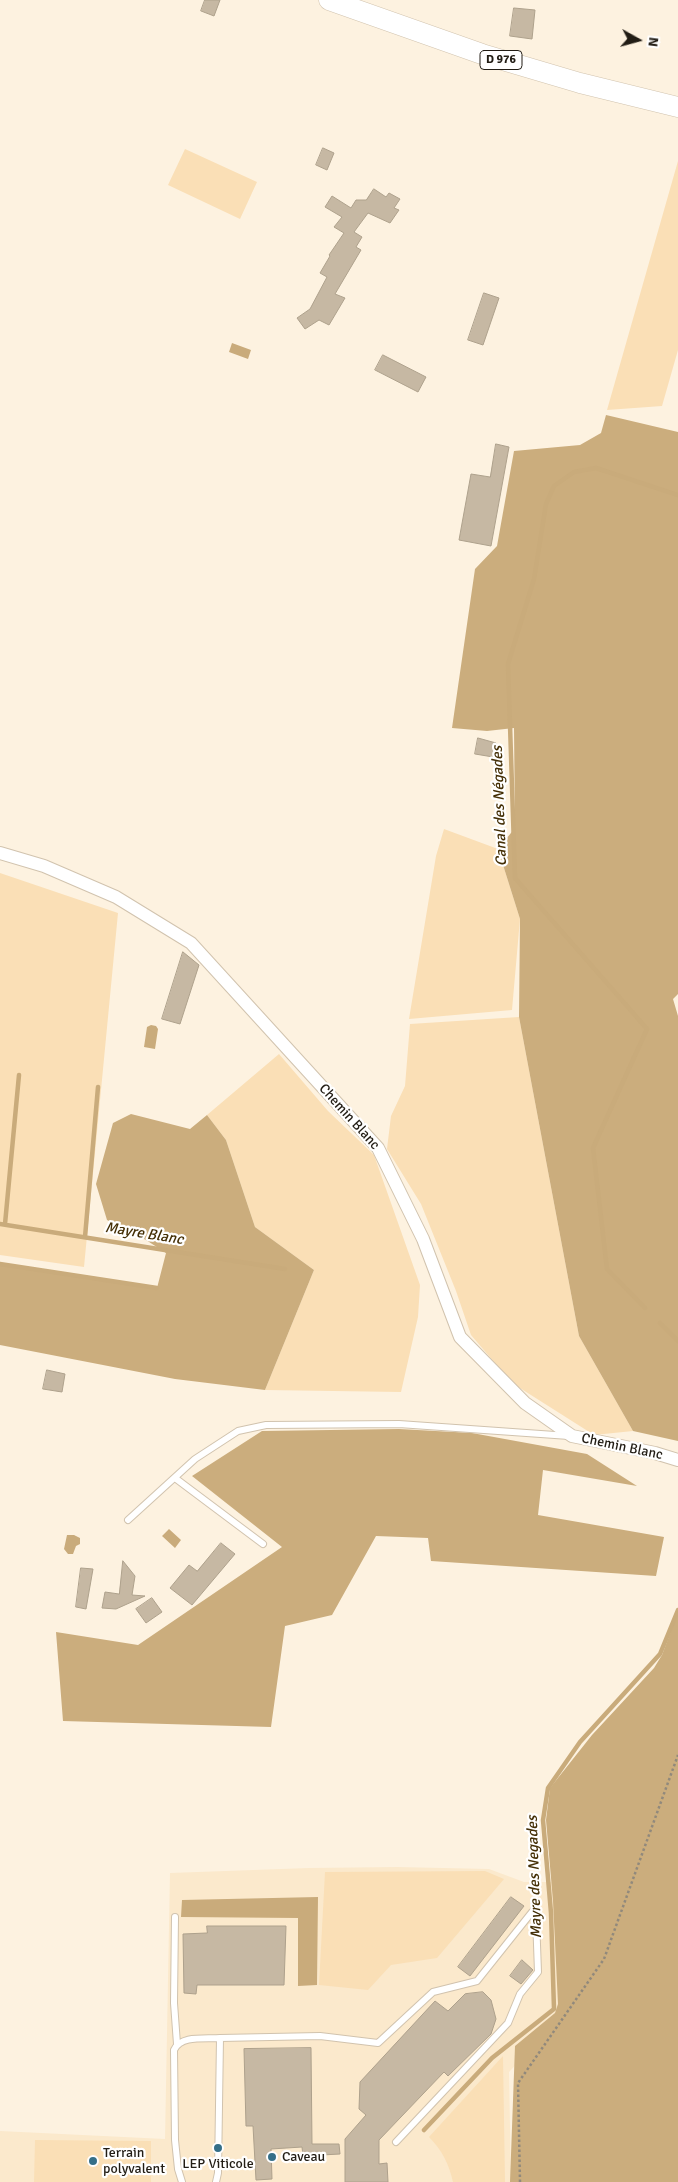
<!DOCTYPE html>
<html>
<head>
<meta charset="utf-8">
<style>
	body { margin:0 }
	#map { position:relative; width:678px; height:2182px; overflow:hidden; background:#fdf2e0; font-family:Signika,sans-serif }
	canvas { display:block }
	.north { position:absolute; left:613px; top:15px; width:50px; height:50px; -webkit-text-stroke:4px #fff; paint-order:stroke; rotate:97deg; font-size:14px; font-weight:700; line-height:20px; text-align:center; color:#221d15 }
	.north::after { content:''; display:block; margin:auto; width:18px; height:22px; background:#221d15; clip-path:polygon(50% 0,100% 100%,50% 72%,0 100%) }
</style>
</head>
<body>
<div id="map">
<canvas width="678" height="2182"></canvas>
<div class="north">N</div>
</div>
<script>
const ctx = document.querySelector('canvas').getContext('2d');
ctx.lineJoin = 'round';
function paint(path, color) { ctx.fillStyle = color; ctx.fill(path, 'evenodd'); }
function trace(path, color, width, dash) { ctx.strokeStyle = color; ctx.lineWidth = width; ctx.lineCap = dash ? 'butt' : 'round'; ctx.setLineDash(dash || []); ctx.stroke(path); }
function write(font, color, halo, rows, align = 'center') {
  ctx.font = font + ' Signika,sans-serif'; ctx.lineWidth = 4.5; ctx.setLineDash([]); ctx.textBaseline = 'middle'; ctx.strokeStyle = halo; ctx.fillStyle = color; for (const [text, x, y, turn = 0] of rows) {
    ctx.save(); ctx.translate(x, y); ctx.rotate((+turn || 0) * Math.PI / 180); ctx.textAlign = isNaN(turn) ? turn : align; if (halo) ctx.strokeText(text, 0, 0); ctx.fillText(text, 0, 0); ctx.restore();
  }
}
paint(new Path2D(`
	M397,1867L489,1869L524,1882H563L566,2013L509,2072L511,2182H0V2131L165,2139L170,1873L309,1868Z`), '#fbe9cc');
paint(new Path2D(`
	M185,149L257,182L240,219L168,185Z
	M678,161V350L662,406L607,410Z
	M444,829L498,849L520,919L512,1010L409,1019L436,856Z
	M0,873L118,913L84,1267L0,1255Z
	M519,1017L579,1336L633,1431L594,1435L512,1383L471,1335L456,1291L421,1204L387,1149L391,1116L405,1086L410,1024Z
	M279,1054L328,1111L374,1155L420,1285L418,1317L401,1392L265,1390L314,1270L255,1227L226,1140L207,1115Z
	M485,1871L504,1879L437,1958L391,1965L368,1990L319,1985L325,1872Z
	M503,2056L505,2182H453C449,2164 442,2150 429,2137Z
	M35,2140L151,2141V2182H34Z`), '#fadfb6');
paint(new Path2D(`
	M606,415L678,432V994L673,999L678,1016V1441L633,1431L579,1336L519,1017L520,919L498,849L515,828L514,728L487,731L452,728L475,569L497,546L514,451L580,445L601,433Z
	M131,1114L190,1129L207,1115L226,1140L255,1227L314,1270L265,1390L175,1379L0,1345V1264L157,1288L166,1253L146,1240L107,1220L96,1184L113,1123Z
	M399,1429L472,1433L587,1454L637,1486L543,1470L538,1515L664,1537L656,1576L431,1561L428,1538L376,1536L332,1615L285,1626L271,1727L63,1721L56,1632L138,1645L282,1547L192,1476L262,1431Z
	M678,1613V2182H510L515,2046L555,2013L558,2004L553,1901L546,1820L550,1788L592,1735L654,1668L662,1655Z`), '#cbad7d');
paint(new Path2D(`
	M232,343L251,350L248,359L229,352Z
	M151,1025L156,1026L158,1029L155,1049L144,1047L147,1027Z
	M169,1529L181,1540L175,1548L162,1536Z
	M67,1535H74L80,1538V1544L76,1546L73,1554H68L64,1549Z
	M318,1897L317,1985L298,1986V1918L181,1917L182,1900Z`), '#c9ab7b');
trace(new Path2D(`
	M0,1224L285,1269
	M5,1224L19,1075
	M85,1237L98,1087
	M0,1264L157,1288
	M645,1308L607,1269L593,1148L647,1029L515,878L508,664L534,579L546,504L554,486L574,472L596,468L678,495
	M660,1323L678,1341
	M424,2130L492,2058L554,2009L551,1913L543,1820L548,1788L580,1742L660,1654L678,1610`), '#c9ab7b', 4.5);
const building = new Path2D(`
	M205,0H220L214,16L201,11Z
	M514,8L535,10L532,39L510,36Z
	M323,148L334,153L327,170L316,165Z
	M374,189L386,197L389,193L400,199L394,208L399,210L390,223L368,213L354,232L362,237L356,247L361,250L335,294L345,298L329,325L319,320L305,329L297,318L310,309L327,277L320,273L330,256L329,255L344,233L334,227L342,217L325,207L332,196L351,208L356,200H366Z
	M484,293L499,298L483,345L468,340Z
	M383,355L426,377L418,392L375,370Z
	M496,444L509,447L491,546L459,540L471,474L490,477Z
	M478,738L496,743L493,757L475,754Z
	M183,952L199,965L180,1024L162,1019Z
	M47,1370L65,1374L62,1392L43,1389Z
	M221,1543L235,1554L192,1605L170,1588L189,1565L197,1571Z
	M123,1561L135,1576L132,1595L145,1596L116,1609L102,1608L105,1592L119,1594Z
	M81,1568L93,1569L86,1609L76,1607Z
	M152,1598L162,1612L146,1623L136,1609Z
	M511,1897L524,1906L470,1976L458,1967Z
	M207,1926H286L284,1985H197L196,1994L184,1993L183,1934L207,1933Z
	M522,1960L533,1970L521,1984L510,1976Z
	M483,1992L491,2000L496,2019L491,2034L448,2076L444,2072L379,2140V2164L387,2163L388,2182H345V2139L366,2115L359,2109L360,2082L435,2001L448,2011L465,1994Z
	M311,2048L312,2144H339L340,2154L303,2156L302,2147L271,2149L272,2179L256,2180L253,2126H246L244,2049Z`);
paint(building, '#c6b8a3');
trace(building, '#aea18c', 1);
const lane = new Path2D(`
	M175,1478L263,1544
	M128,1520L195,1459L238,1431L266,1425L399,1424L569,1436
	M175,1917L174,2003L177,2044
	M220,2038L320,2036L378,2043L433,1992L477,1981L532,1912L536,1917L538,1972L520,1994L508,2023L396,2142
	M182,2182L178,2169L175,2140L174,2050C181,2035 204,2039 220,2038L218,2173L216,2182`);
const street = new Path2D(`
	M0,853L44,866L116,897L191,943L378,1148L423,1239L460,1337L525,1403L572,1436L655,1453L678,1460`);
const primary = new Path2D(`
	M329,0L482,54L580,83L678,107`);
trace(lane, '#d1c3ae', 8);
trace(street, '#d1c3ae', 14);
trace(primary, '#d1c3ae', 21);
trace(new Path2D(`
	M520,2182L518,2083L604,1959L678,1755`), '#91897c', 2.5, [2.5, 2.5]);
trace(lane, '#fff', 6);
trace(street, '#fff', 12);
trace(primary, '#fff', 20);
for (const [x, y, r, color] of [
	[218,2148,5,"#356f88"],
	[272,2157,5,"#356f88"],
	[93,2161,5,"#356f88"]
]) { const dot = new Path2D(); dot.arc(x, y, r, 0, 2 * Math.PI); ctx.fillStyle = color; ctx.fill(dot); trace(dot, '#fff', 2); }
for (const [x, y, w] of [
	[501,60,42]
]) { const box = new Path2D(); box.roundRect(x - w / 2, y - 9.5, w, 19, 4); ctx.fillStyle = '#fff'; ctx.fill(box); trace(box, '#221d15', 1); }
write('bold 12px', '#221d15', null, [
	["D 976",501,60]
]);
write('14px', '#221d15', '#fff', [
	["Chemin Blanc",349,1117,48],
	["Chemin Blanc",622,1447,12]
]);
write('14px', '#221d15', '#fff', [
	["Terrain",103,2153],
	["polyvalent",103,2169],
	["Caveau",282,2157],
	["LEP Viticole",218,2164,"center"]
], 'left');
write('italic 15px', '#442f06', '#fff', [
	["Canal des Négades",500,806,-92],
	["Mayre Blanc",144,1234,9],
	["Mayre des Negades",535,1877,-92]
]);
</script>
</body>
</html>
